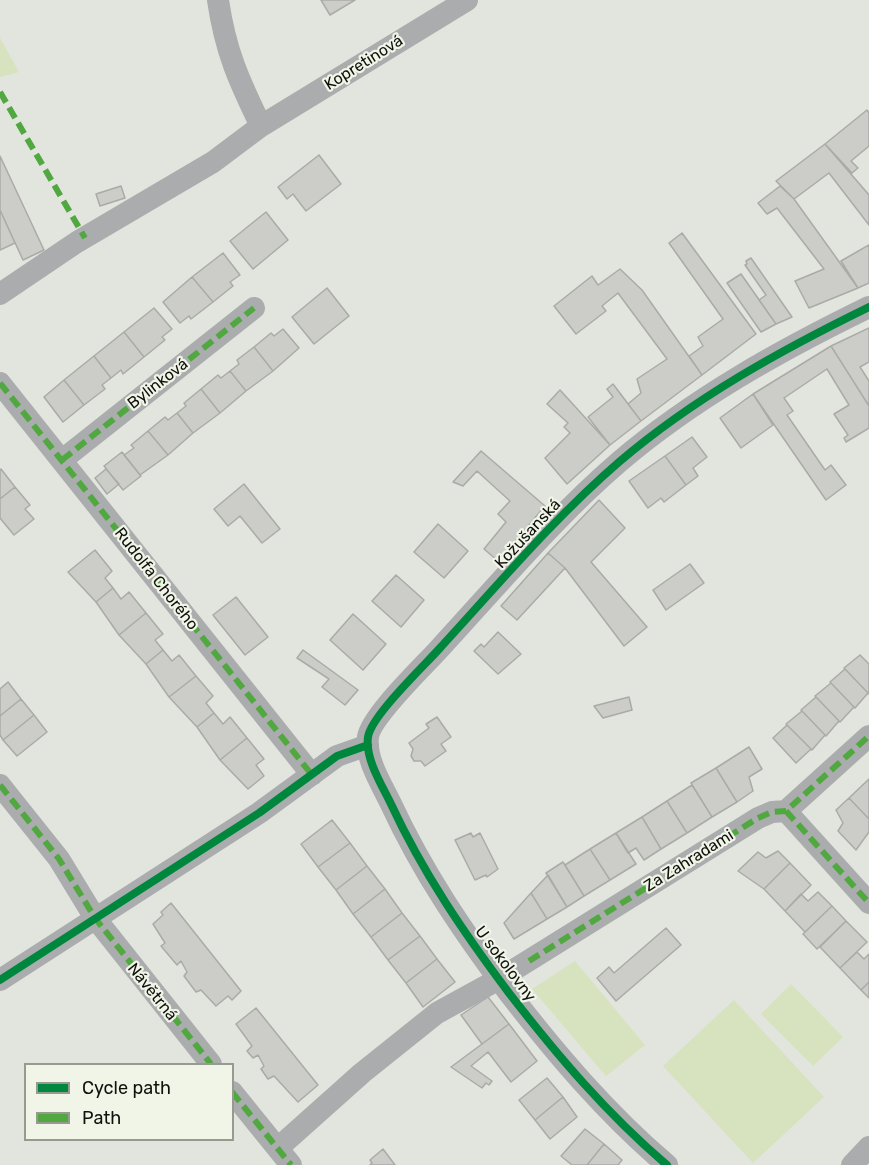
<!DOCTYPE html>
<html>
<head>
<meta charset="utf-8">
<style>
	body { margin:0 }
	#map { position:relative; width:869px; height:1165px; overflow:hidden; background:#e2e4de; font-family:Rubik,sans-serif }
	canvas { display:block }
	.legend { position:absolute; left:24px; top:1063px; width:210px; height:78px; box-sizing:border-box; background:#f0f5e8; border:2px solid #969a90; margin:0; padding:8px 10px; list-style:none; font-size:18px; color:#10110d }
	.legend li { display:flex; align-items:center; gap:12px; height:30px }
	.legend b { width:30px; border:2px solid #969a90 }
</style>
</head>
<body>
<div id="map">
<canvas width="869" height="1165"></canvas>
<ul class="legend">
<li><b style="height:8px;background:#00873e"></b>Cycle path</li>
<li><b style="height:8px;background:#51a841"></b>Path</li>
</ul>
</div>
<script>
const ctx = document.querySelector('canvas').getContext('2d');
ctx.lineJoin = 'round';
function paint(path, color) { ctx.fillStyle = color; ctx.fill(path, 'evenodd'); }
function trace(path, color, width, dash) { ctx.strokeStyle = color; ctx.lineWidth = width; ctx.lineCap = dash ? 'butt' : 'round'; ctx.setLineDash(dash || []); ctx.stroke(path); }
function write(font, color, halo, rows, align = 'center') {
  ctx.font = font + ' Rubik,sans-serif'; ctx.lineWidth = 4.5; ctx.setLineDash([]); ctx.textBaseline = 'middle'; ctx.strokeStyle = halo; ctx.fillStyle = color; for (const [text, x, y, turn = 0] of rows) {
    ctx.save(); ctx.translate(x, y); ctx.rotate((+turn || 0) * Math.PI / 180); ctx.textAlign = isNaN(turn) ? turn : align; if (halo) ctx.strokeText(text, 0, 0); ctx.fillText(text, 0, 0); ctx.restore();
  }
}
paint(new Path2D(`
	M0,38L19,72L0,77Z
	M575,961L645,1045L606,1076L532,989Z
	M791,984L843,1037L813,1066L761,1014Z
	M734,1000L824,1097L753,1163L663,1066Z`), '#d7e2be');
const building = new Path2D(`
	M321,0H355L330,15Z
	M867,110L869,113V146L851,161L858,168L852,173L825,144Z
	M825,144L869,195V225L829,173L794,199L776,181Z
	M319,155L341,184L306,211L293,194L287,199L278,187Z
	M0,156L44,250L23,260L0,210Z
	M121,186L125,198L100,206L96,194Z
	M780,186L794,199L858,288L809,308L795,281L824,269L777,208L767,214L758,203Z
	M0,210L15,243L0,250Z
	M266,212L288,240L253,269L230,241Z
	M682,233L756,334L702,375L689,356L703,346L698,337L723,319L669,243Z
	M869,245V283L858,288L841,261Z
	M223,253L240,275L230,282L233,286L213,302L192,277Z
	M751,258L792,317L776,324L759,300L766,295L745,265L747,264L746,261Z
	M620,269L642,290L702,375L641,421L628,404L641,393L637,379L667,359L618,293L602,306L606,311L576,334L554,306L592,276L598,285Z
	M741,274L776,324L761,332L727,283Z
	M192,277L213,302L191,319L189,316L180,323L163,302Z
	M327,288L349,316L314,344L292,317Z
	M154,308L172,329L162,337L165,340L144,357L124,332Z
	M869,328V362L860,367L869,381V406L831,346Z
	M283,329L299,348L273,371L254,347L271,333L274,336Z
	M124,332L144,357L123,374L121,370L111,378L94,356Z
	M831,346L869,406V428L846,442L844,438L848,435L834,414L849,405L827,369L784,398L793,411L787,415L825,470L831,465L846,485L826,500L753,394Z
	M254,347L273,371L246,391L230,371L239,364L237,360Z
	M94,356L111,378L102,385L105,389L84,405L64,380Z
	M230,371L246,391L220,413L201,389L218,375L221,378Z
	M64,380L84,405L63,422L44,397Z
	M613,384L641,421L610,445L588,417L613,397L607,389Z
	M201,389L220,413L193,433L177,413L186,406L184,403Z
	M560,390L610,445L567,484L545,458L570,433L564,427L568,423L547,404Z
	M753,394L773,425L741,448L720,418Z
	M177,413L193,433L168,455L148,431L165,417L168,420Z
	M148,431L168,455L140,475L124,455L134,448L131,445Z
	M692,437L707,457L693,468L698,476L686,485L665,456Z
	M481,451L545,506L498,561L484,549L506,522L498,514L510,501L477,471L463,486L453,482Z
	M122,452L141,476L123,490L104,466Z
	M665,456L686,485L664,502L661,498L648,508L629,481Z
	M1,469L15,487L0,499V470Z
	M106,469L119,484L107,494L95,478Z
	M244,484L280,529L262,543L240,516L228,526L214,509Z
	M15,487L30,505L25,509L34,519L14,535L0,518V499Z
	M599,500L625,528L591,562L647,627L624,646L565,568L548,553Z
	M438,524L468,551L444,578L414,552Z
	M95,550L112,571L105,578L113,588L96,602L68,572Z
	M548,553L565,568L517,620L501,606Z
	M690,564L704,583L666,610L653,590Z
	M396,575L424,600L401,627L372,601Z
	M113,588L121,599L129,592L146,613L119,635L96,602Z
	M236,597L268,637L245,655L213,615Z
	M146,613L163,634L155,640L163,650L146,664L119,635Z
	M353,614L386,644L363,670L330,640Z
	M498,632L521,654L498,674L474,651L481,644L484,647Z
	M163,650L172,661L179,655L196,676L169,697L146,664Z
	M303,650L358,690L345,705L322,687L329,679L297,658Z
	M860,655L869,664V694L844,668Z
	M845,669L868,693L855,708L830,682Z
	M196,676L213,696L206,703L214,713L197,727L169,697Z
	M8,682L21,699L0,716V689Z
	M831,683L854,707L840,722L815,696Z
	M629,697L632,710L603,718L594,706Z
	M816,697L839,721L826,736L801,710Z
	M21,699L34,715L3,740L0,735V716Z
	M802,711L825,735L812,750L786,724Z
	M214,713L223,724L230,717L247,738L220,760L197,727Z
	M34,715L47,732L17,756L3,740Z
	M437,717L451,737L441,744L446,751L425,766L421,761H414L411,756L413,749L409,743L429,728L426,724Z
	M787,725L811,749L796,763L773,738Z
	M247,738L264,759L256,765L264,776L248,789L220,760Z
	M749,747L762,769L749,777L753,791L737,802L716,768Z
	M716,768L737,802L712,817L691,783Z
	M869,779V819L849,798Z
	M692,785L712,817L687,833L667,801Z
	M849,798L869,819V832L856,850L838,831L843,823L836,810Z
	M667,801L687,833L661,849L642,817Z
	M642,817L661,849L644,860L636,848L628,853L616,833Z
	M332,820L350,843L318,867L301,844Z
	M471,833L473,837L480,833L498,869L487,877L486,875L475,880L455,840Z
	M616,833L636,864L610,880L590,849Z
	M350,843L367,866L336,890L318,867Z
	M590,849L610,880L584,896L565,865Z
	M778,851L790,863L764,889L738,871L758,852L766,858Z
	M563,862L584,896L567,907L546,873Z
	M790,863L811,885L785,911L764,889Z
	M367,866L385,889L353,914L336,890Z
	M548,875L567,907L547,919L531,893Z
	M385,889L402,913L371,937L353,914Z
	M818,892L832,906L805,932L785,911L801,894L808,901Z
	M531,893L547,919L514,939L504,923Z
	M171,903L241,991L232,1000L228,996L216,1006L201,990L196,992L184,976L187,972L181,961L177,965L161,946L165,943L153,924L163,915L161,912Z
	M832,906L846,921L817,949L803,934Z
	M402,913L420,936L388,960L371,937Z
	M846,921L867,942L840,968L820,947Z
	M666,928L681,945L616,1001L597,978L609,967L614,973Z
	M420,936L437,959L406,983L388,960Z
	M857,952L864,959L869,954V982L861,990L840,968Z
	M437,959L455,982L423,1007L406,983Z
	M869,982V998L861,990Z
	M488,997L509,1024L482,1044L461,1015Z
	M256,1008L318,1085L298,1102L274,1076L268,1079L261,1069L264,1066L258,1055L253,1058L247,1051L252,1046L236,1024Z
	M509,1024L537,1061L511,1082L488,1052L471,1066L492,1081L489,1085L486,1083L482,1088L451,1067Z
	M547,1078L563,1097L535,1120L519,1100Z
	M563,1097L577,1117L550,1139L535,1120Z
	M585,1129L604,1144L587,1165H572L561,1156Z
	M604,1144L622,1160L618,1165H587Z
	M383,1149L395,1165H370L372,1163L370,1160Z`);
paint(building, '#cccdc9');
trace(building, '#aaaba7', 1.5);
trace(new Path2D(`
	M218,0C225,50 239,81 261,126
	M0,294L77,242L213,162L261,126L467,0
	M0,383L312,775
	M62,460L254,308
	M0,785L59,859L95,918L211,1064
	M786,811L869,903
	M0,980L259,813L337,756L368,745
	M232,1092L291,1165
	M278,1148L362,1073L437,1013L499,979L758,818L772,812L786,811L869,736
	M667,1165C607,1114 557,1055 509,993C464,933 423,873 391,804C382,785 365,759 368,737C371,716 424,666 440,648C497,586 555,517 619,462C694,398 781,350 869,307
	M852,1165L869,1147`), '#abacad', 22);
trace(new Path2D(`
	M0,92L85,238
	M0,383L312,775
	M62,460L254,308
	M0,785L59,859L95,918L211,1064
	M786,811L869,903
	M529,961L758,818L772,812L786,811L869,736
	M232,1092L291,1165`), '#51a841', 6, [12, 6]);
trace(new Path2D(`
	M0,980L259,813L337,756L368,745
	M667,1165C607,1114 557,1055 509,993C464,933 423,873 391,804C382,785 365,759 368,737C371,716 424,666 440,648C497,586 555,517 619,462C694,398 781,350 869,307`), '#00873e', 8);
write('16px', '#10110d', '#f0f5e8', [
	["Kopretinová",364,63,-32],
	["Bylinková",158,384,-38],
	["Kožušanská",528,534,-47],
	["Rudolfa Chorého",156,579,52],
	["Za Zahradami",689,861,-32],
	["U sokolovny",505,964,53],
	["Návětrná",152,992,51]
]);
</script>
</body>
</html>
